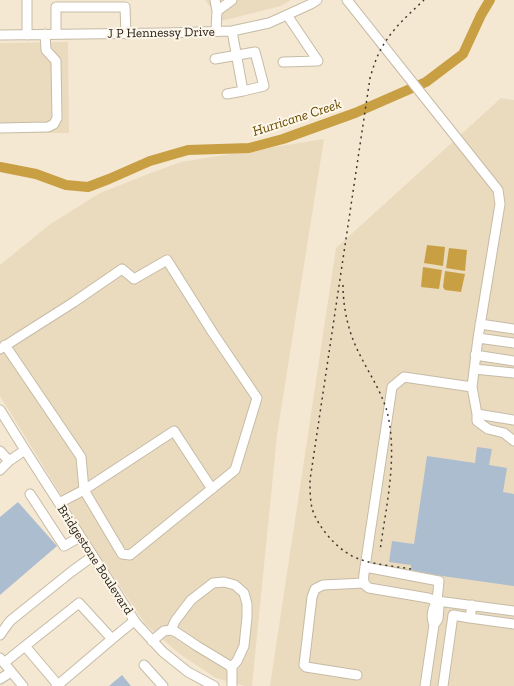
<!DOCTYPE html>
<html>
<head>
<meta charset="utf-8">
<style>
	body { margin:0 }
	canvas { display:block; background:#f4e8d2 }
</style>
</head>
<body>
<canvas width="514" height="686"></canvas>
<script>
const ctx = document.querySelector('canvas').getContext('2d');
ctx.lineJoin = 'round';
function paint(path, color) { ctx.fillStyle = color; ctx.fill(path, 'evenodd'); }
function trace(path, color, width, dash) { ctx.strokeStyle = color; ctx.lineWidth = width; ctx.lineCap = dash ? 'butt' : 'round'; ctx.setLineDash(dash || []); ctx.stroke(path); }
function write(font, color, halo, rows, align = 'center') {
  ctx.font = font + ' "Zilla Slab",serif'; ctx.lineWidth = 4; ctx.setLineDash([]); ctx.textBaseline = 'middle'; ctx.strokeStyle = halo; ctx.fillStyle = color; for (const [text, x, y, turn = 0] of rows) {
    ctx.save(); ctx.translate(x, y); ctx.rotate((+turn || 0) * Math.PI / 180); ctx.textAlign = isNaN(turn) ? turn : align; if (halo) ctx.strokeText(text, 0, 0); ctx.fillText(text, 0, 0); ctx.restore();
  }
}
paint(new Path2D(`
	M205,0H291L281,6L221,21Z
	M68,42L69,133H0V43Z
	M501,98L514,100V686H270L336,248Z
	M324,139L277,435L252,686H245L216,678L181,655L146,625L92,545L0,396V265L49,225L100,193L151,173L181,162Z`), '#eadbbf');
paint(new Path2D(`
	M427,245L445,247L443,266L424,263Z
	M449,248L467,250L465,271L446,268Z
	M423,267L442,270L439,289L421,287Z
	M445,271L465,274L461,292L445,290L443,287Z`), '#c99f44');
trace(new Path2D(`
	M0,167L36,174L66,185L88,187L109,179L150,161L188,150L249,148L283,139L355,113L426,82L463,54L481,15L490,0`), '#c99f44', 10);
paint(new Path2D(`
	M477,447L492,449L489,465L507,468L503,492L514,494V586L442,576L411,570V565L389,562L392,541L414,544L427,456L475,463Z
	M18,502L57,546L0,595V517Z
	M122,675L131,686H109Z`), '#adbdd0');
const minor = new Path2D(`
	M27,0V35
	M215,0L217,11L216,31
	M347,0L498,190L500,204L478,338
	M217,11L232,0
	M56,34V7H125L126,34
	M0,35L165,33L232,31L269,23L311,4L317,0
	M215,59L255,52L264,86L243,91L232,31
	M283,62L318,61L287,15
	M227,94L243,91
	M0,128L48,127L54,124L57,118L56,61L46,50L45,34
	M480,324L514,329
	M5,345L81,457L84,490L174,431L212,489
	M0,349L74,302L122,269L134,279L167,260L213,333L257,398L235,470L130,555L122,554L84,490L59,503
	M475,355L514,361
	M474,369L514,373
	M472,387L477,414L514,420
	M0,410L25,450L136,623L163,652L188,672L214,686
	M477,414V421L488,429L504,433L514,441
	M0,451L9,461
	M0,470L9,461L25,450
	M30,494L64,546L80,537
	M365,567C364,575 361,584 369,588L428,598L437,601L514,611
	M470,618L514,624
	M434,625L438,619L439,607L437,601L439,581L365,567L392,387L404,377L472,387L478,338L514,343
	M171,630L175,621L191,600L213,583L224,582L235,585L244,593L247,604V617L244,646L237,661L231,668
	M0,635L7,625L10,621L71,572L93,556
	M112,639L134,621
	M152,641L164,631L171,630L176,632L197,646L230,666L232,670V686
	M25,646L79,603L112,639L58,685
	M0,658L23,686
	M4,663L25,646L58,685L56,686
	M144,665L163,686
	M357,675L306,667L304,665L312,597L315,589L323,585L364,583
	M0,679L11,672
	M425,686L434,625C431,618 432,610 436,603
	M443,686L453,615L470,618L472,605`);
trace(minor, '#c6bba6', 11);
trace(minor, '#fff', 9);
trace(new Path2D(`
	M343,285C343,307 348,331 358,351C367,370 379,387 386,408C399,453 386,506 380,551
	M411,569C394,566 375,565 359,559C340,553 317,527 312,508C310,499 310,489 310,480L370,78C373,68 376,58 381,49C392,29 408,15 424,0`), '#3f3a30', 1.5, [2, 4]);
write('13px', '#252119', '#fdf6e9', [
	["J P Hennessy Drive",161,33,-1],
	["Bridgestone Boulevard",95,560,57]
]);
write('italic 14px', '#684b00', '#fdf6e9', [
	["Hurricane Creek",297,118,-18]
]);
</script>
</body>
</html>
